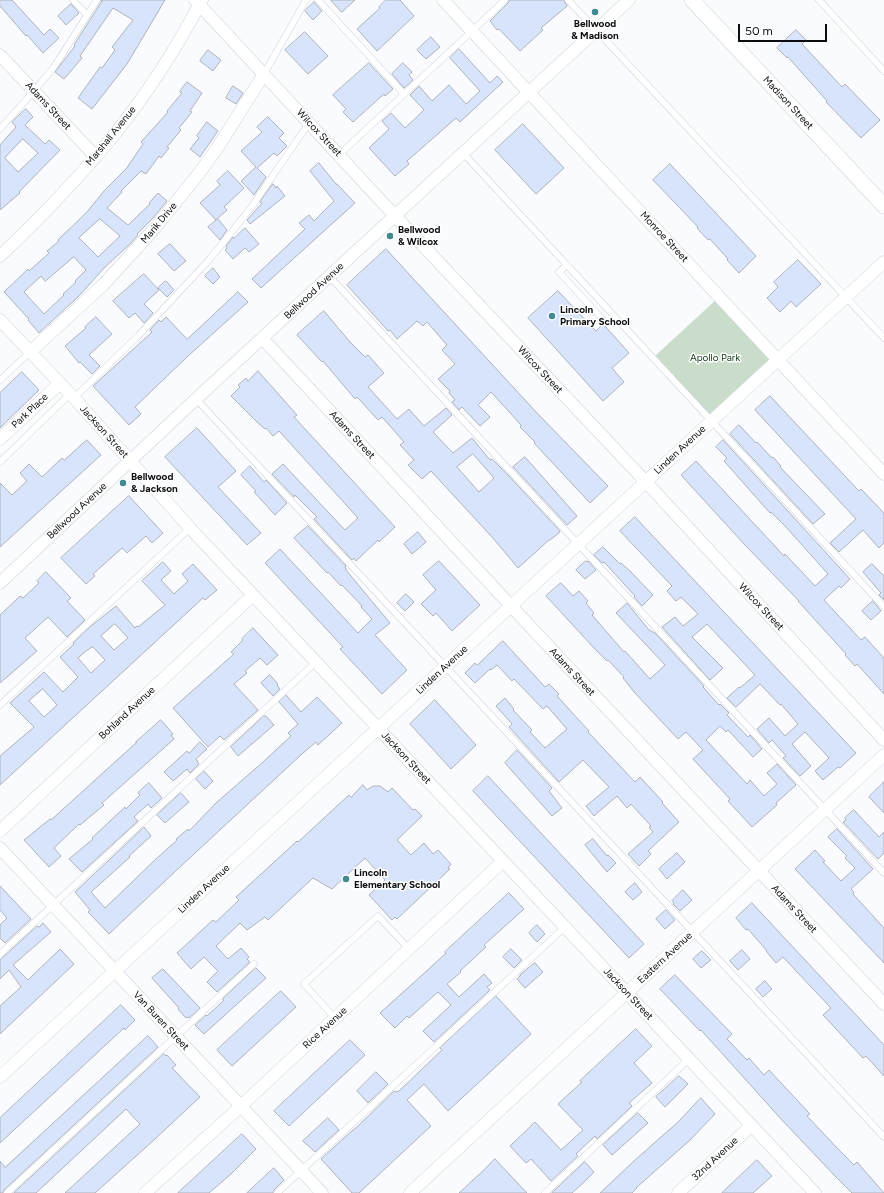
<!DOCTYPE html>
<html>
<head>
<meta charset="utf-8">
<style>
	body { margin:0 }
	#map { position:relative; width:884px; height:1193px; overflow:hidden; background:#f9fbfe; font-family:Figtree,sans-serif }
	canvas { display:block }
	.scale { position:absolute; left:738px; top:24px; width:89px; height:18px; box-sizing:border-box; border:2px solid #0b0c0f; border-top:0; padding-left:5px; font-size:12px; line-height:14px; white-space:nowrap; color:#0b0c0f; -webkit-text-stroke:3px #fff; paint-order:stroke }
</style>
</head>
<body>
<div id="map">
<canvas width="884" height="1193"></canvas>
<div class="scale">50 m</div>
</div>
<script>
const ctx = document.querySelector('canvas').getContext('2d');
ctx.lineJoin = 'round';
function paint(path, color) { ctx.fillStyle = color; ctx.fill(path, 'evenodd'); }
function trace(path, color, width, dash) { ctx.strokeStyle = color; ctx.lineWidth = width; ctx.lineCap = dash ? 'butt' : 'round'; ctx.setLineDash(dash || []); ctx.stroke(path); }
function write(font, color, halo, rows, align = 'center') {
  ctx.font = font + ' Figtree,sans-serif'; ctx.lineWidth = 3; ctx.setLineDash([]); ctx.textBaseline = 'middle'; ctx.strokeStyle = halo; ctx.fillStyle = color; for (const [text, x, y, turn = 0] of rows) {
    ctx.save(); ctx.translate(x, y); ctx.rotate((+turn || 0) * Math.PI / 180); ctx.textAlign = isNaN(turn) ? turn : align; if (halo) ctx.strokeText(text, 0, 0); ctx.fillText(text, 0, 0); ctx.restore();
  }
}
paint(new Path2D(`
	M718,298L775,360L712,418L655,356Z`), '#cadcca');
const building = new Path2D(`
	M0,0H12L44,35L50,29L59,38L43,53L27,35L26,36L0,6Z
	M101,0H165L127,64L92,109L78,98L100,67L102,68L115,50L112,47L133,20L113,8L80,56L82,58L64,79L55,72L75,46L74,45L102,1Z
	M331,0H355L342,12Z
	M386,0H400L414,16L377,51L357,29L380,8L379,7Z
	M509,0H564L567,6L541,28L543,30L520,51L499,29L497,30L490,21L508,3Z
	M314,2L322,11L313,20L305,11Z
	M71,4L79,13L66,25L58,16Z
	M796,30L806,40L802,44L842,87L845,84L880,120L861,138L826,102L827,101L788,57L787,58L777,48Z
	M305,32L328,56L308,74L285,50Z
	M431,37L440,47L426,59L417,50Z
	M459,49L490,83L497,76L503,82L460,122L456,118L407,161L409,164L395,176L369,148L389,129L382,121L391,113L405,128L424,110L410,95L419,86L432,101L449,85L466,104L480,91L450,58Z
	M208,50L221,60L213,71L200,61Z
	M369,63L393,89L385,96L384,94L353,122L343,112L346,109L333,95Z
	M403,63L412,72L409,75L413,80L404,88L392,74Z
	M187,82L202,93L190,111L192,112L179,128L181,130L167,147L169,148L161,158L159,156L146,174L141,171L121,191L122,192L107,208L128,225L150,204L149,203L158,193L167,201L153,218L137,234L138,235L130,244L104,268L79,296L39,333L28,320L29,319L4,292L28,269L29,271L49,253L47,251L59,241L58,240L87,212L104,191L126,169L143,144L141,142L168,112L167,111L182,93L180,92ZM100,219L120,236L98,257L79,238ZM74,257L86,270L75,281L76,282L63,294L64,295L44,314L24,292L41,276L45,281Z
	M233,86L243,93L236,104L226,98Z
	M26,109L33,117L25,125L45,144L49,140L60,150L19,192L20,193L0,210V145L16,127L12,122ZM23,139L38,153L18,172L5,158Z
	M268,117L284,133L279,138L287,146L277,156L274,153L257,168L266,177L254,195L241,181L256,167L241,151L262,132L257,127Z
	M207,122L218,131L200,157L190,149L199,138L197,136Z
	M523,124L564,168L536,194L495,150Z
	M319,163L336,184H337L355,203L261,288L252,279L305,229L299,223L309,215L314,221L334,201L310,171Z
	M670,164L756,256L739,273L727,260L728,259L710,239L708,240L697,228L698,227L653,180Z
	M228,171L244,188L224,207L227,210L216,220L200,203L220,185L217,181Z
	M273,184L276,188L277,186L285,196L250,224L247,220L262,203L260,202Z
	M218,219L227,230L220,240L208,227Z
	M245,228L259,244L249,252L245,248L233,259L225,250L227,248L226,246L233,237L234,238Z
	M170,244L186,261L174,271L158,254Z
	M386,249L536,412L608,486L590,503L534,443L535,442L520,427L521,425L491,392L478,405L490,417L480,426L462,407L459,410L452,402L455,400L449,393L450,391L438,379L455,364L442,350L447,345L427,322L423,326L417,321L397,339L390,330L388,331L347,285Z
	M798,260L821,284L796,307L791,301L780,312L767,298L778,287L774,282Z
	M213,268L220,277L213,284L205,276Z
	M144,274L159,290L144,304L153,313L144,323L135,313L129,318L113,301Z
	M166,281L174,290L167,297L158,288Z
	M558,291L596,331L602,325L605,326L629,353L612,368L624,382L603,401L528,318Z
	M238,292L248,302L187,357L135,407L141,414L129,425L93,386L152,332L150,330L159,320L161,322L166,317L187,339Z
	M324,311L350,342L365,357L368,355L384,373L368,387L397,419L409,409L424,426L446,408L452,415L433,432L453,453L472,438L490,460L492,459L506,473L560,531L559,533L550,540H549L518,568L492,537L431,471L422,479L408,465L414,460L400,445L404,442L382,417L378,420L357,397L355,399L323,361L322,362L297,335ZM473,454L494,478L479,492L457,467Z
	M96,317L112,334L89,355L100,366L92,374L80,362L79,363L65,346L86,328L85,327Z
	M258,371L297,415L294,417L395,527L379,542L378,540L356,561L354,558L352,560L314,519L317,517L295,495L294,497L272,474L283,464L345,530L358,518L279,431L273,436L266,428L265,429L257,422L231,396L240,387L238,385L246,378L248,381Z
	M22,372L39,390L0,428V393Z
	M770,396L859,491L861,489L884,513V543L879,548L863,530L839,552L830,543L856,519L755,410Z
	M739,425L756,443L757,442L772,458L773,457L781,466L780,467L825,514L813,524L730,434Z
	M197,428L236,471L218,487L261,533L247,545L165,457Z
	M87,440L101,455L0,547V483L12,495L27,481L20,473L29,464L42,477L62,458L64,460Z
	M723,440L850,579L841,588L839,586L824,600L861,640L865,637L884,658V694L857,664L855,666L845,655L846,654L798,601H799L744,544L681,475L696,461L772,543L784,556L785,554L815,586L828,574L785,526L771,512L770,513L724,461L727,458L716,447Z
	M525,457L577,516L567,525L513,467Z
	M250,466L264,482L266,480L287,503L275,515L254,492L256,491L241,475Z
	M129,496L163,533L152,543L146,536L127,553L122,548L93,574L95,576L86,584L61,558Z
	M635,517L856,753L840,768L838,767L823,780L815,771L829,758L805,732L792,744L811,766L800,776L783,758L786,756L772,740L769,743L757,729L769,718L785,736L798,724L781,704L780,705L760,684L736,707L727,698L739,687L740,688L755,675L707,624L692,637L723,668L710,680L662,627L675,617L683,626L698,614L681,597L676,601L667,591L672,586L620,531Z
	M308,526L346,566L345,567L346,570L390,623L375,635L407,670L382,694L340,649L343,647L265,563L280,549L358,633L372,619L361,607L362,606L342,585L341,586L328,572L327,573L294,538Z
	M418,532L426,542L412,554L404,544Z
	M603,547L620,564L621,563L630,571L653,595L642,606L634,597L635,596L604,562L602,563L594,555Z
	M439,561L480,605L452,631L436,613L433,616L421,604L436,590L423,575Z
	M586,561L587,562L588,561L596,570L585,579L576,570Z
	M163,562L171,571L161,580L174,594L188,581L182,574L193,564L217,590L205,600L203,598L0,785V756L34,727L10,703L44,672L63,692L78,677L60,657L74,644L73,643L91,626L116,606L135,628L137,626L138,627L165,605L142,581ZM115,624L128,638L114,650L101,636ZM93,647L105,660L91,673L78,658L86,651ZM43,689L57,705L44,717L29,701Z
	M872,564L884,576V600L879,595L881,593L863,572Z
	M46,572L71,598L67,601L85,620L67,637L48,617L25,638L37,651L0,683V615L20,596L23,598L39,583L37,581Z
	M561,583L573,596L579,591L588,601L586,603L594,613L592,615L624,652L625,651L650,679L665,665L616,613L627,603L649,630L655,633L704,686L703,687L719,705L720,704L729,713L727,715L748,737L750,735L762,749L753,757L728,730L726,732L720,726L706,740L747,784L750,780L764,796L777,784L767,773L777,764L796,785L776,803L777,805L752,827L728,801L730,799L693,759L703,750L686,732L678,739L634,692L623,678L624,677L608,660L607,661L594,648L546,596Z
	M406,594L414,602L405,611L397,603Z
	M873,601L881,611L871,620L862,611Z
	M253,628L278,655L267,665L260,658L245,671L247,673L234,684L258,710L224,740L220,736L208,747L173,708L234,654L231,652L243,640L242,639Z
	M503,641L545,687L549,684L559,694L557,696L589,731L588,732L635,782L640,777L663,802L662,803L679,822L648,851L651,854L639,866L628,854L653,832L649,827L651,826L631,804L627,808L617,796L594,816L586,806L609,787L583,760L559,782L509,727L512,724L496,706L505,698L514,709L513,710L532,730L530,732L545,748L567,729L547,706L543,709L514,679L512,681L497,665L491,670L490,669L475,683L465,673L475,663L477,665Z
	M270,675L278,684L277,685L280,689L273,696L261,683Z
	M286,695L301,712L317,697L342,723L318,745L316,742L302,754L181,866L109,934L88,912L90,910L75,892L144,827L151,836L129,856L130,857L91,892L105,908L157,858L177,840L176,839L188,829L189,831L216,803L263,762L291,736L288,733L298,724L279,702Z
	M435,700L476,745L451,769L410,724Z
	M264,716H266L274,725L238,756L231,747Z
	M161,720L173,734L171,735L174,739L102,803L104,805L80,825L79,824L54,848L61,856L49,867L24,840L50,819L51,820L137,742H136Z
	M200,742L207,749L196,759L199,764L190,773L187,769L173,781L164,772L187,751L189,753Z
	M517,750L552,788L549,791L562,808L552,816L505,763Z
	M204,771L213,781L205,789L196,779Z
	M488,776L644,944L629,958L473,791Z
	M884,782V813L869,797Z
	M149,783L162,798L151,808L148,804L134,817L138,821L82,872L69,859L93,839L92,838L125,807L126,809L140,795L138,793Z
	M363,785L367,790L373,786H380L388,792L392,788L413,810L415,809L422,816L397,840L411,855L424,843L433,854L438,850L451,864L448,868L450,869L397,919L395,917L392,920L369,895L385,880L365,858L332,889L313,878L268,920L265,917L247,930L240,923L216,946L228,959L241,948L249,957L247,959L250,962L217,992L207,982L218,971L204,957L191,969L177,953L213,920L216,922L239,900L236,897L297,841L298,842L349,795L351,797Z
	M181,793L189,802L165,823L157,815Z
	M854,810L879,837L884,832V853L878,859L843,822L846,820L845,818Z
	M837,829L873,869L851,889L854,892L853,894L884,928V963L795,869L815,850L825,861L823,862L841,881L855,868L845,858L847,856L828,837Z
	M593,839L607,856L608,855L616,863L607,872L585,845Z
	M677,853L685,862L667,879L659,869Z
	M635,883L642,892L633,900L625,892Z
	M0,886L31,919L5,943L0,938V925L7,918L0,910Z
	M683,890L692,900L680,911L673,904L674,903L672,901Z
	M509,893L524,909L484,945L486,947L460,971L461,972L447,984L459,997L484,974L492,983L487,987L490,990L434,1042L423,1031L451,1005L438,992L409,1018L407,1016L395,1028L380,1013L431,967L446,953L445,952Z
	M752,903L884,1045V1076L866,1056L863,1058L823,1015L831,1008L813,989L783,957L776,963L766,951H767L748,929L746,930L736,918Z
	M666,910L675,920L665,929L656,919Z
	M43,923L51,932L13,965L28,980L60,949L74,964L0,1034V1006L21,987L9,970L0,979V960L37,926L39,927Z
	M537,925L545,934L537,942L529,933Z
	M511,949L522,960L514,968L503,957Z
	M742,950L750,959L738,970L730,961Z
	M702,951L711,960L701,968L693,959Z
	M535,963L543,972L525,988L517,979L521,975H520Z
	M256,968L266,978L204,1034L195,1025L206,1015L207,1016L222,1002L224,1000L223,999Z
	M163,969L200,1008L189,1018L187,1017L186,1018L178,1009L179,1008L152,978Z
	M675,975L732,1034L727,1039L747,1060L749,1058L764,1075L769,1070L810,1114L807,1116L840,1151L854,1165L857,1162L884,1193H852L835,1176L781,1119L701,1030L700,1031L660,989Z
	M765,981L772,989L763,997L756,989Z
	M281,991L296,1007L232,1066L217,1050Z
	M496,996L531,1034L448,1111L424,1084L407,1100L431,1126L359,1193H352L321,1159L345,1137L358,1126L394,1091L396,1092L399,1091L442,1050L440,1048Z
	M121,1005L135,1020L125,1030L124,1028L0,1143V1118Z
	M636,1029L652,1046L634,1063L652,1083L629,1103L632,1106L597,1139L595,1136L576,1154L578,1156L551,1181L531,1159L526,1163L510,1146L535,1122L561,1150L583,1130L558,1104L582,1082L580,1081Z
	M148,1036L158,1047L4,1190L3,1193H0V1161L5,1167Z
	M350,1040L365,1055L289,1126L274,1111Z
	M164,1054L166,1056L167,1055L176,1065L172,1068L200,1097L155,1139L95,1193H65L140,1124L126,1109L36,1193H14Z
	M376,1072L388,1084L368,1103L357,1091Z
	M679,1076L688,1084L665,1107L656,1097Z
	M701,1098L715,1114L690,1140L636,1188H637L632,1193H600L635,1160L678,1122Z
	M638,1113L648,1123L612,1155L603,1145Z
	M328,1118L339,1130L315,1152L303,1141Z
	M242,1134L256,1149L231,1174L209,1193H178Z
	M495,1159L527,1193H459L485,1169Z
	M757,1160L772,1176L753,1193H722Z
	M585,1162L594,1172L583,1183L572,1193H552Z
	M274,1168L284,1180L274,1190L273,1193H247Z`);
paint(building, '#d7e4fb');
trace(building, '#aeb2ba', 1);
const service = new Path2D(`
	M73,0L87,15
	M318,0L404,94
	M568,0L884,338
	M819,0L884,71
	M264,74L306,0
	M0,129L34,91L54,67L97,0
	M463,153L884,607
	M339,155L505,0
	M567,265L559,272L605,322
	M329,276L884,873
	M0,380L30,352
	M74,398L138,336L209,260L250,209L309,123
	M196,399L884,1137
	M0,462L70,394
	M0,705L190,528
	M0,954L316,662
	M335,1018L304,984L378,916L409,949
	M7,1193L254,964
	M277,1193L565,927
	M545,1193L689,1059`);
const minor = new Path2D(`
	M195,0L395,216L646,482L884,740
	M443,0L884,474
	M0,55L96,157
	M0,256C40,218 79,178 114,135C148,93 177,47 202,0
	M0,320L74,398L190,528L815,1193
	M262,338L511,606L884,1004
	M30,352L104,284L155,228L200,172L218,147L264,74
	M0,439L60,383
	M0,583L196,399L629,0
	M0,831L253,595
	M0,848L322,1193
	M0,1077L884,262
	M145,1193L241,1106L503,861
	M410,1193L884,755
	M678,1193L751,1126`);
const tertiary = new Path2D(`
	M692,0L884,206`);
trace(service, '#cdd2da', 7);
trace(minor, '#cdd2da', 13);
trace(tertiary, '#cdd2da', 16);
trace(service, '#fff', 6);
trace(minor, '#fff', 12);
trace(tertiary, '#fff', 15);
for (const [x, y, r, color] of [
	[595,12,4,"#438a8f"],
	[390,236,4,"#438a8f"],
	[552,316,4,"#438a8f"],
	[123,483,4,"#438a8f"],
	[346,879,4,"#438a8f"]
]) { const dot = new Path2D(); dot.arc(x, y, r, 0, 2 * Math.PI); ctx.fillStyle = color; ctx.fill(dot); trace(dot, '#fff', 1.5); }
write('bold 10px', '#0b0c0f', '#fff', [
	["Bellwood",595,24,"center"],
	["& Madison",595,36,"center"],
	["Bellwood",398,230],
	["& Wilcox",398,242],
	["Lincoln",560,310],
	["Primary School",560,322],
	["Bellwood",131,477],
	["& Jackson",131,489],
	["Lincoln",354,873],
	["Elementary School",354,885]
], 'left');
write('10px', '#0b0c0f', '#fff', [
	["Madison Street",788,103,47],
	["Adams Street",48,106,47],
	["Wilcox Street",319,133,47],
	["Marshall Avenue",111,136,-51],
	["Marik Drive",159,223,-50],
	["Monroe Street",664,237,47],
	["Bellwood Avenue",314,291,-43],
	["Wilcox Street",540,370,47],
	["Park Place",30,411,-43],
	["Jackson Street",104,432,48],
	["Adams Street",352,435,47],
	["Linden Avenue",680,450,-43],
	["Bellwood Avenue",77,511,-43],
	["Wilcox Street",761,607,47],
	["Linden Avenue",442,670,-43],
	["Adams Street",572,672,47],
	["Bohland Avenue",127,713,-43],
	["Jackson Street",406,758,47],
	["Linden Avenue",204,889,-43],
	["Adams Street",794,909,47],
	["Eastern Avenue",665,958,-43],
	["Jackson Street",628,994,47],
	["Van Buren Street",161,1021,47],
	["Rice Avenue",325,1028,-43],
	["32nd Avenue",715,1159,-43]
]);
write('10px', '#0f3614', '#fff', [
	["Apollo Park",715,358]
]);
</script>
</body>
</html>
